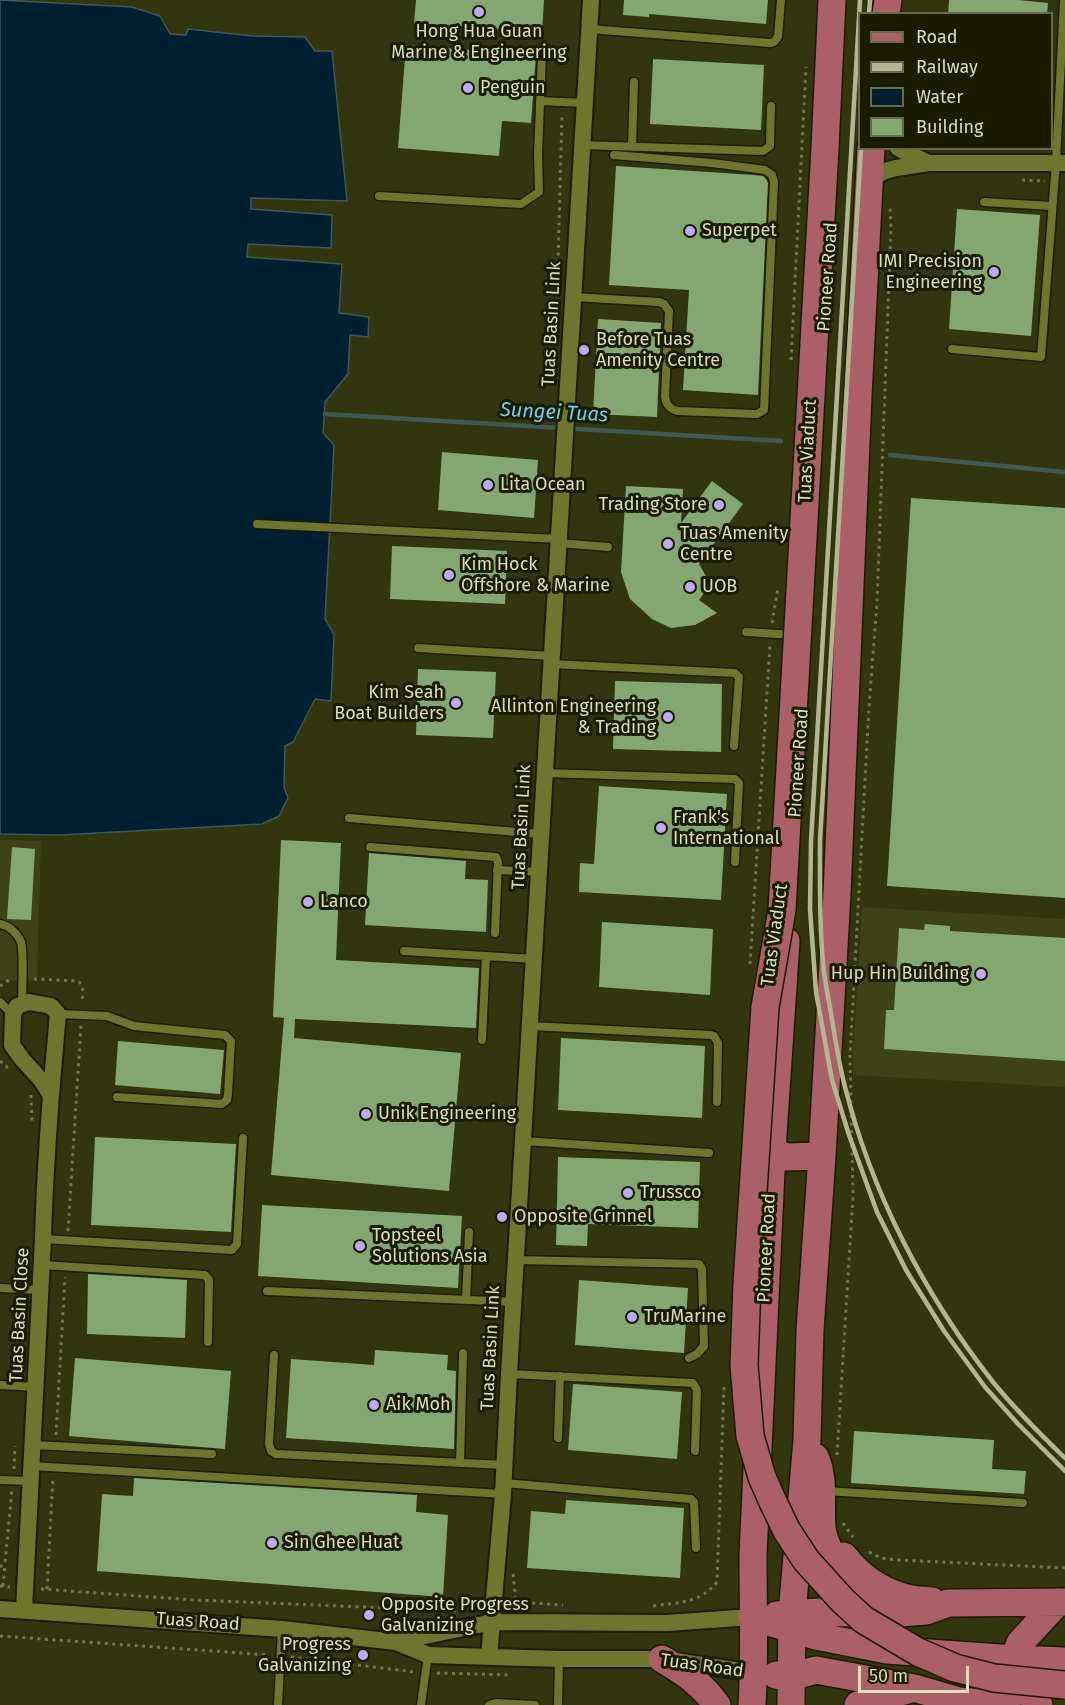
<!DOCTYPE html>
<html>
<head>
<meta charset="utf-8">
<style>
	body { margin:0 }
	#map { position:relative; width:1065px; height:1705px; overflow:hidden; background:#32360f; font-family:"Fira Sans",sans-serif }
	canvas { display:block }
	.legend { position:absolute; left:858px; top:12px; width:195px; height:138px; box-sizing:border-box; background:#1a1c00; border:2px solid #666a4a; margin:0; padding:8px 10px; list-style:none; font-size:18px; color:#d9deba }
	.legend li { display:flex; align-items:center; gap:12px; height:30px }
	.legend b { width:30px; border:2px solid #666a4a }
	.scale { position:absolute; left:858px; top:1666px; width:111px; height:27px; box-sizing:border-box; border:3px solid #d9deba; border-top:0; padding-left:8px; font-size:18px; line-height:21px; white-space:nowrap; color:#d9deba; -webkit-text-stroke:4px #1a1c00; paint-order:stroke }
</style>
</head>
<body>
<div id="map">
<canvas width="1065" height="1705"></canvas>
<ul class="legend">
<li><b style="height:8px;background:#ab5f66"></b>Road</li>
<li><b style="height:8px;background:#b1b691"></b>Railway</li>
<li><b style="height:16px;background:#001f30"></b>Water</li>
<li><b style="height:16px;background:#84a671"></b>Building</li>
</ul>
<div class="scale">50 m</div>
</div>
<script>
const ctx = document.querySelector('canvas').getContext('2d');
ctx.lineJoin = 'round';
function paint(path, color) { ctx.fillStyle = color; ctx.fill(path, 'evenodd'); }
function trace(path, color, width, dash) { ctx.strokeStyle = color; ctx.lineWidth = width; ctx.lineCap = dash ? 'butt' : 'round'; ctx.setLineDash(dash || []); ctx.stroke(path); }
function write(font, color, halo, rows, align = 'center') {
  ctx.font = font + ' "Fira Sans",sans-serif'; ctx.lineWidth = 6; ctx.setLineDash([]); ctx.textBaseline = 'middle'; ctx.strokeStyle = halo; ctx.fillStyle = color; for (const [text, x, y, turn = 0] of rows) {
    ctx.save(); ctx.translate(x, y); ctx.rotate((+turn || 0) * Math.PI / 180); ctx.textAlign = isNaN(turn) ? turn : align; if (halo) ctx.strokeText(text, 0, 0); ctx.fillText(text, 0, 0); ctx.restore();
  }
}
paint(new Path2D(`
	M0,840L41,841L37,981L0,980Z
	M862,907L1065,919V1087L853,1075V1055Z`), '#3e4317');
const water = new Path2D(`
	M0,0L132,7L160,16L170,34L186,35L188,29L252,36L305,37L315,51H332L347,201L251,198V209L332,215L331,248L248,244L247,257L342,264L339,313L369,317L368,337L350,335L348,374L325,402L323,433L334,445L325,619L334,634L331,701L315,699L293,742L285,746L284,787L288,798L279,816L262,824L60,835L0,834Z`);
paint(water, '#001f30');
trace(water, '#415859', 1.5);
trace(new Path2D(`
	M325,414L781,441
	M890,455L1065,472`), '#415859', 4.5);
paint(new Path2D(`
	M416,0H544L542,32L414,23Z
	M624,0H768L766,24L649,14V17L623,15Z
	M949,0H1019L1048,3L1047,14H948Z
	M406,45L536,55L531,123L502,121L499,156L398,148Z
	M653,59L764,65L761,130L650,124Z
	M616,166L754,175L763,176L766,179L768,183L758,395L683,390L689,290L609,285Z
	M957,209L1040,215L1031,336L949,329Z
	M598,319L661,323L657,417L593,414Z
	M442,452L538,460L534,518L438,510Z
	M712,481L743,504L699,564L706,576V590L699,600L717,613L695,625L671,628L652,619L630,599L621,572L626,486L683,489L681,523Z
	M911,498L1065,508V898L887,886Z
	M392,546L507,551L505,604L390,599Z
	M418,669L496,672L493,738L416,735Z
	M615,681L722,684L721,752L613,749Z
	M599,786L727,794L721,900L579,892L580,863L594,864Z
	M281,840L341,843L336,960L479,968L476,1028L295,1019L294,1038L461,1053L449,1191L271,1175L284,1018L273,1017Z
	M12,847L35,849L31,920L7,919Z
	M369,853L466,861L465,879L488,880L486,932L365,925Z
	M602,922L713,929L710,995L599,987Z
	M925,924L950,926V931L1065,938V1061L884,1049L886,1010H894L899,928L924,930Z
	M561,1038L705,1046L702,1118L558,1110Z
	M118,1041L224,1050L220,1094L115,1085Z
	M95,1137L236,1144L231,1232L91,1225Z
	M558,1157L700,1162L698,1228L588,1224L587,1246L556,1245Z
	M262,1205L462,1216L458,1288L258,1276Z
	M88,1274L187,1280L185,1338L87,1334Z
	M579,1280L688,1288L684,1353L575,1345Z
	M375,1350L448,1355L447,1370L456,1371L454,1449L286,1438L291,1359L374,1365Z
	M75,1358L231,1371L225,1449L69,1436Z
	M573,1384L682,1392L677,1459L568,1450Z
	M854,1431L994,1440L992,1469L1026,1471L1024,1494L851,1483Z
	M134,1478L417,1495L416,1512L448,1515L443,1597L97,1571L102,1494L133,1496Z
	M566,1500L684,1508L680,1578L527,1568L531,1511L565,1514Z`), '#84a671');
const lane = new Path2D(`
	M589,29L770,43L774,42L778,37L781,0
	M540,101L584,103
	M582,145L763,151L770,146L771,106
	M632,147L634,82
	M379,196L521,204L539,192L538,154L542,55
	M984,202L1052,206
	M573,297L659,302L664,304L669,311L665,397C666,405 670,409 678,411L757,414L764,410L774,182L772,175L765,170L712,163L614,155
	M952,349L1041,357L1056,162L1064,0
	M257,524L559,539
	M559,543L608,547
	M746,632L794,635
	M418,648L552,656
	M551,664L735,673L739,677L734,746
	M545,773L735,779L739,783L735,862
	M349,818L541,834
	M370,847L496,857L498,862L495,933
	M497,870L539,872
	M0,924C9,926 17,933 21,942C24,952 22,991 22,1004
	M404,951L534,959
	M0,1002L13,1015
	M58,1014L107,1016L134,1026L225,1035L231,1041L228,1094L227,1100L222,1104L117,1097
	M530,1026L711,1035L714,1036L718,1043L717,1102
	M482,1040L486,956
	M523,1141L709,1153
	M43,1239L232,1250L237,1244L243,1138
	M516,1260L699,1264L702,1269L704,1346L697,1354L689,1358
	M42,1265L205,1275L209,1280L208,1342
	M0,1288L40,1290
	M267,1291L513,1302
	M466,1300L469,1232
	M274,1355L269,1444L271,1451L276,1454L505,1465
	M509,1374L693,1383L697,1390L695,1451
	M0,1385L36,1387
	M558,1438L560,1376
	M33,1445L212,1454
	M460,1463L463,1353
	M32,1466L503,1494
	M0,1480L31,1481
	M504,1483L691,1499L694,1502L696,1548
	M825,1491L1023,1503
	M278,1705L282,1629
	M421,1705L428,1655
	M489,1705L495,1703L535,1705
	M558,1705L559,1659`);
const street = new Path2D(`
	M898,148L928,163
	M870,180L885,171L896,168L929,163H1065
	M0,1609L282,1629L396,1642L428,1655L559,1659H662L754,1673
	M24,1610L43,1239C45,1164 51,1089 58,1014L51,1006L29,1002L17,1006L13,1015L12,1045L22,1059L41,1080L50,1094
	M396,1642L493,1622L667,1623L752,1617
	M489,1657L503,1494L509,1374L591,0`);
const primary = new Path2D(`
	M886,14L888,0
	M772,1150L786,1157L822,1156
	M815,1457C825,1478 820,1504 822,1527C823,1546 851,1591 866,1603C871,1608 880,1610 887,1613
	M844,1556C859,1576 880,1590 903,1597C912,1600 923,1600 932,1601
	M777,1615L818,1612L888,1614L926,1611L948,1603L1065,1602
	M752,1617L816,1636L887,1650L1014,1659L1065,1661
	M662,1659C684,1672 702,1684 717,1705
	M776,1675L791,1677L816,1670L914,1688L959,1701L1007,1705
	M752,1705C755,1655 753,1605 753,1555L772,1150L786,941
	M791,1705L792,1614L807,1440L810,1330L822,1156L837,894L858,396L871,148
	M858,1705L910,1689
	M1039,1705C1026,1692 1021,1676 1014,1659L1020,1643L1058,1602`);
trace(lane, '#1a1c06', 11);
trace(street, '#1a1c06', 20);
trace(primary, '#1a1c06', 30);
trace(new Path2D(`
	M1022,180L1045,181
	M558,263L562,114
	M791,360L806,67
	M772,623L778,588
	M750,964L770,644
	M34,979L78,981C85,986 82,996 82,1003
	M0,986L9,980L13,979
	M0,1061L8,1068
	M31,1095L32,1122
	M68,1231L81,1025
	M56,1435L65,1277
	M837,1455L853,1196L850,1056L869,707L877,602L891,228L890,206
	M14,1469L15,1446
	M843,1523L853,1537
	M869,1552L881,1558L898,1560L1065,1568
	M0,1567L5,1563L12,1490
	M513,1574L516,1602
	M0,1586L10,1587
	M3,1586L5,1565
	M41,1589L195,1600L460,1611L476,1601L480,1602
	M47,1589L53,1477
	M510,1604L516,1602L563,1605
	M653,1606C679,1602 699,1604 717,1582L724,1387
	M0,1636L269,1655
	M291,1657L415,1672
	M437,1673L511,1675`), '#727751', 3, [3, 4.5]);
trace(lane, '#6e762d', 8);
trace(street, '#6e762d', 16);
trace(primary, '#ab5f66', 27);
trace(new Path2D(`
	M860,0L811,841L810,909L816,992L832,1080L849,1135L877,1212L906,1270L944,1331L985,1387L1019,1425L1065,1471
	M869,14L870,0
	M861,148L820,840C820,881 819,922 823,962C824,977 827,992 830,1007C834,1033 838,1058 844,1083C871,1192 924,1294 993,1382C1015,1409 1040,1434 1065,1458`), '#b1b691', 4.5);
const primaryBridge = new Path2D(`
	M832,0L825,148L782,910L765,1007L747,1284L744,1365L750,1436L762,1477L773,1502L787,1531L806,1560L843,1601L864,1620L918,1652L955,1668L994,1678L1065,1685`);
trace(primaryBridge, '#1a1c06', 30, []);
trace(primaryBridge, '#ab5f66', 27);
for (const [x, y, r, color] of [
	[479,12,6,"#bcaaf6"],
	[468,88,6,"#bcaaf6"],
	[690,231,6,"#bcaaf6"],
	[994,272,6,"#bcaaf6"],
	[584,350,6,"#bcaaf6"],
	[488,485,6,"#bcaaf6"],
	[719,505,6,"#bcaaf6"],
	[668,544,6,"#bcaaf6"],
	[449,575,6,"#bcaaf6"],
	[690,587,6,"#bcaaf6"],
	[456,703,6,"#bcaaf6"],
	[668,717,6,"#bcaaf6"],
	[661,828,6,"#bcaaf6"],
	[308,902,6,"#bcaaf6"],
	[981,974,6,"#bcaaf6"],
	[366,1114,6,"#bcaaf6"],
	[628,1193,6,"#bcaaf6"],
	[502,1217,6,"#bcaaf6"],
	[360,1246,6,"#bcaaf6"],
	[632,1317,6,"#bcaaf6"],
	[374,1405,6,"#bcaaf6"],
	[272,1543,6,"#bcaaf6"],
	[369,1615,6,"#bcaaf6"],
	[363,1655,6,"#bcaaf6"]
]) { const dot = new Path2D(); dot.arc(x, y, r, 0, 2 * Math.PI); ctx.fillStyle = color; ctx.fill(dot); trace(dot, '#1a1c00', 2); }
write('18px', '#d9deba', '#1a1c00', [
	["Hong Hua Guan",479,32,"center"],
	["Marine & Engineering",479,53,"center"],
	["Penguin",480,88],
	["Superpet",702,231],
	["IMI Precision",982,262,"right"],
	["Engineering",982,283,"right"],
	["Before Tuas",596,340],
	["Amenity Centre",596,361],
	["Lita Ocean",500,485],
	["Trading Store",707,505,"right"],
	["Tuas Amenity",680,534],
	["Centre",680,555],
	["Kim Hock",461,565],
	["Offshore & Marine",461,586],
	["UOB",702,587],
	["Kim Seah",444,693,"right"],
	["Boat Builders",444,714,"right"],
	["Allinton Engineering",656,707,"right"],
	["& Trading",656,728,"right"],
	["Frank's",673,818],
	["International",673,839],
	["Lanco",320,902],
	["Hup Hin Building",969,974,"right"],
	["Unik Engineering",378,1114],
	["Trussco",640,1193],
	["Opposite Grinnel",514,1217],
	["Topsteel",372,1236],
	["Solutions Asia",372,1257],
	["TruMarine",644,1317],
	["Aik Moh",386,1405],
	["Sin Ghee Huat",284,1543],
	["Opposite Progress",381,1605],
	["Galvanizing",381,1626],
	["Progress",351,1645,"right"],
	["Galvanizing",351,1666,"right"]
], 'left');
write('18px', '#d9deba', '#1a1c00', [
	["Pioneer Road",828,277,-86],
	["Tuas Basin Link",552,324,-87],
	["Tuas Viaduct",808,451,-87],
	["Pioneer Road",799,763,-86],
	["Tuas Basin Link",522,827,-87],
	["Tuas Viaduct",775,935,-82],
	["Pioneer Road",767,1248,-87],
	["Tuas Basin Close",20,1315,-87],
	["Tuas Basin Link",491,1348,-87],
	["Tuas Road",198,1622,4],
	["Tuas Road",702,1666,8]
]);
write('italic 20px', '#6fcbfe', '#1a1c00', [
	["Sungei Tuas",554,413,3]
]);
</script>
</body>
</html>
